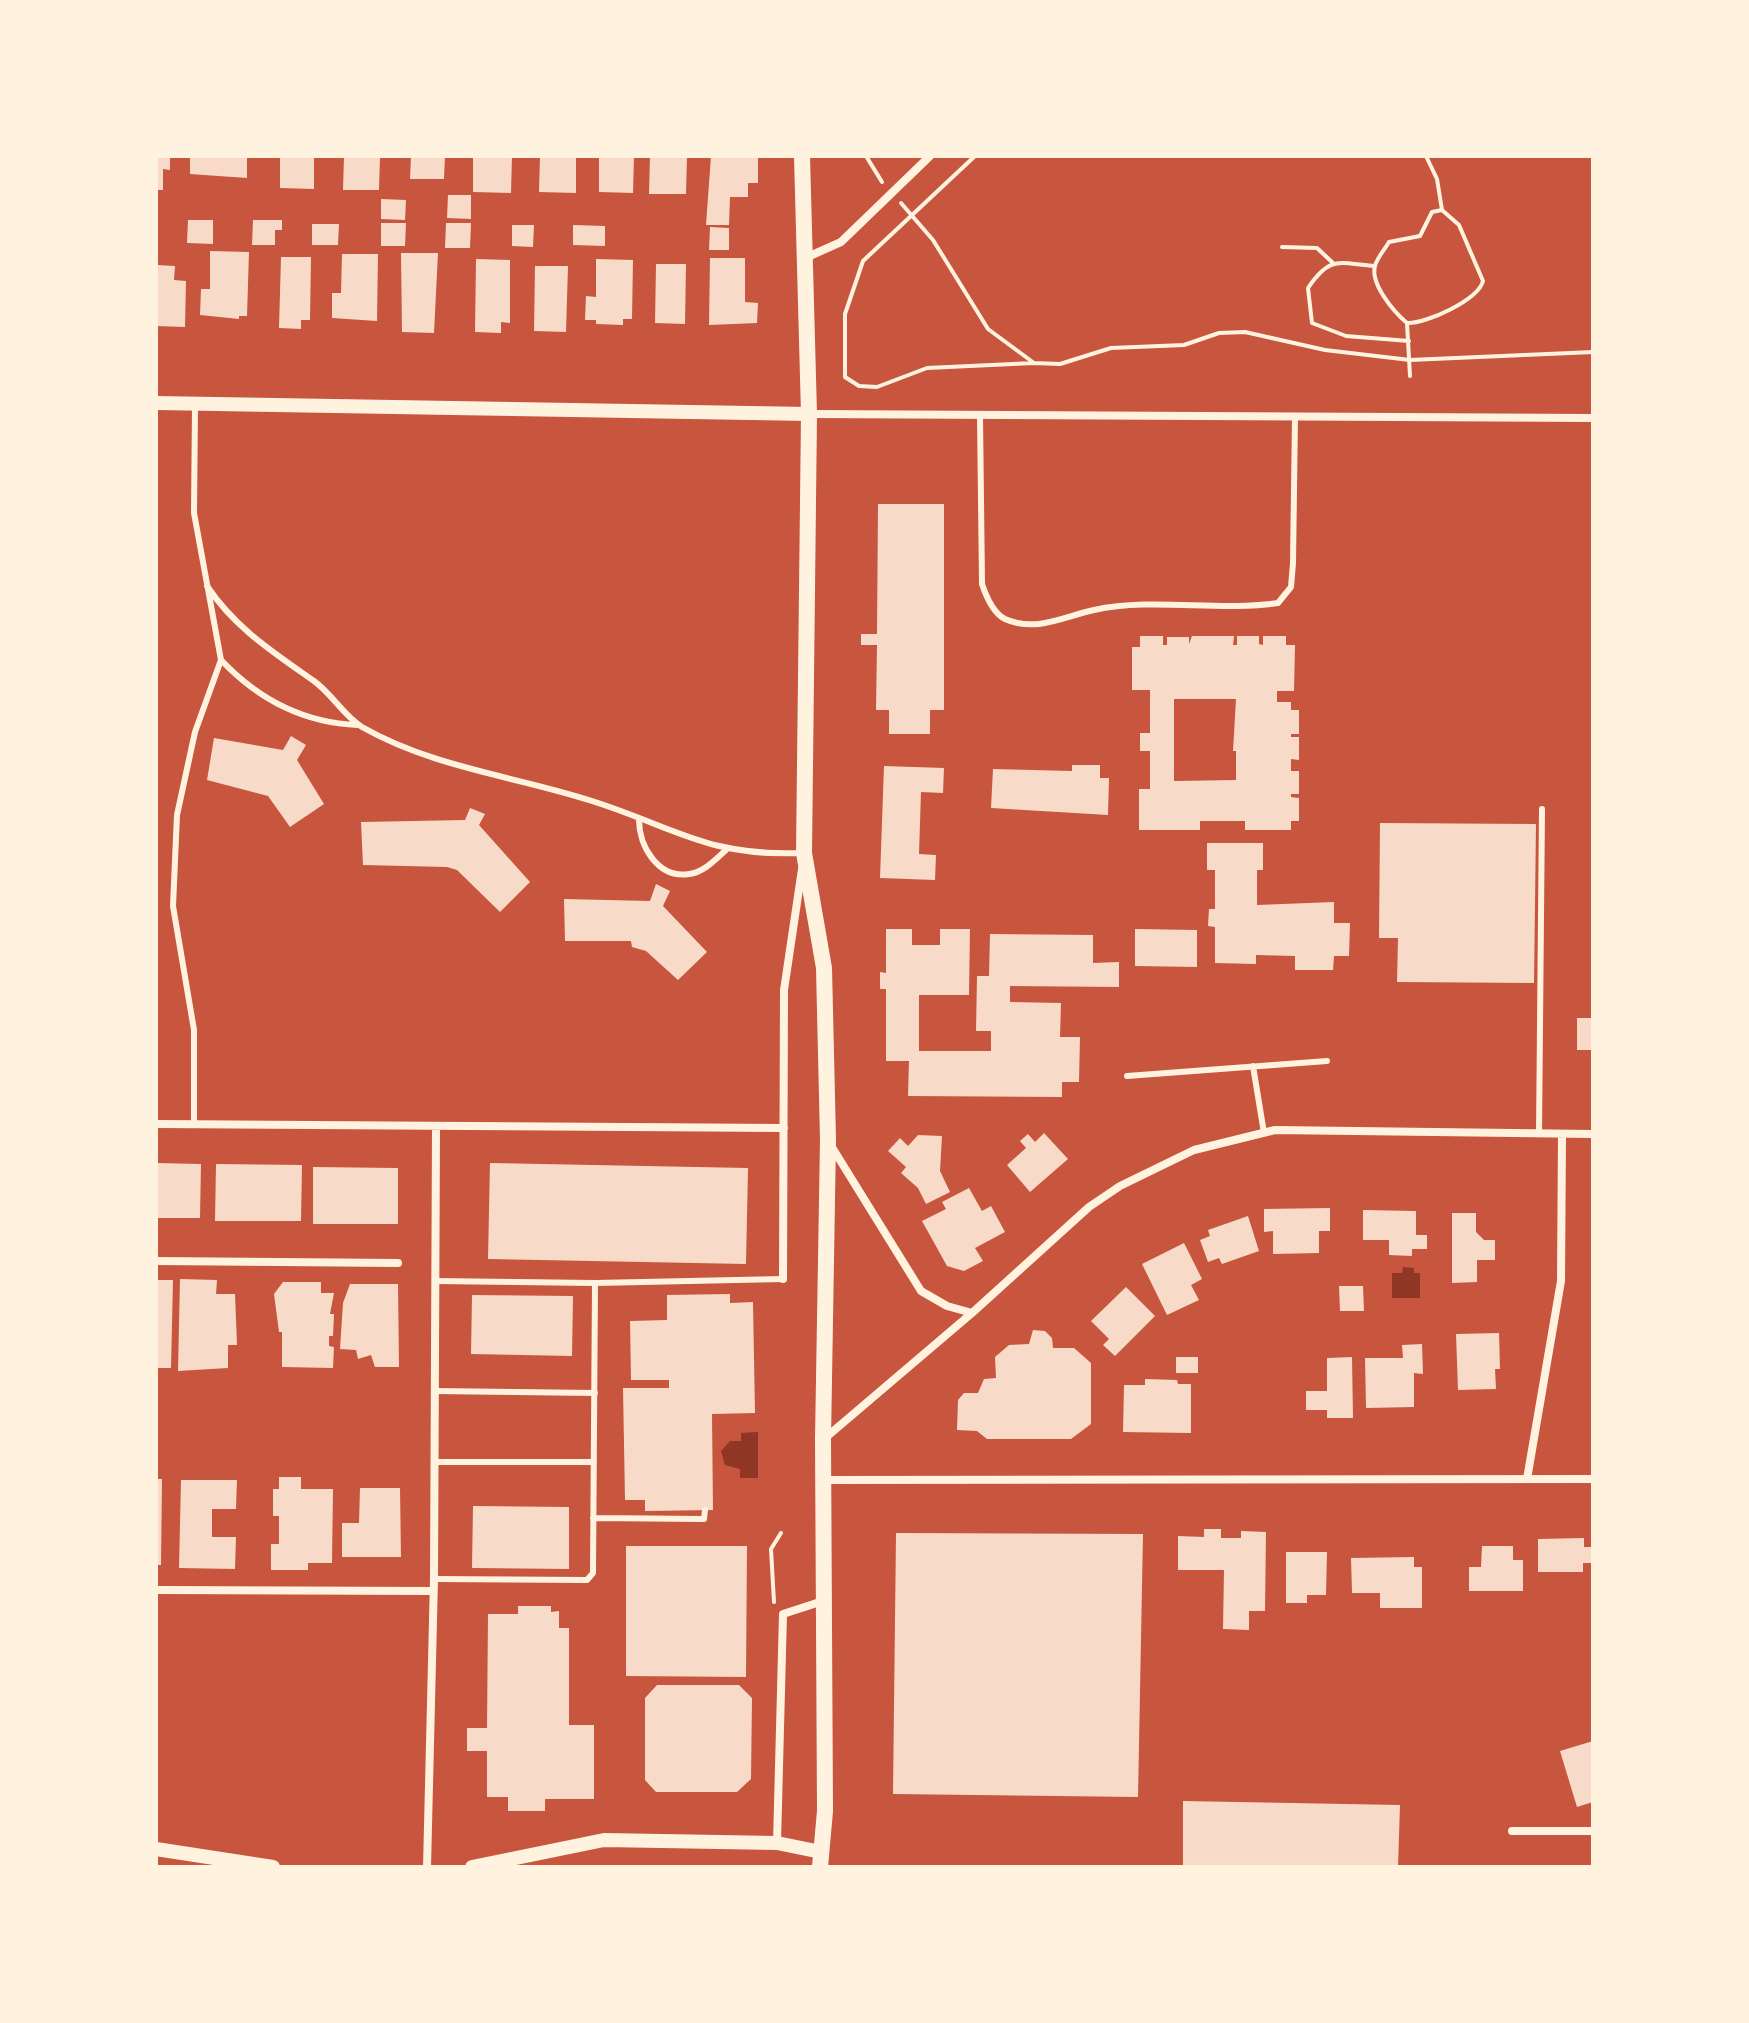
<!DOCTYPE html>
<html>
<head>
<meta charset="utf-8">
<style>
	body { margin:0 }
	#map { position:relative; width:1749px; height:2023px; overflow:hidden; background:#c8553d; font-family:Rubik,sans-serif }
	canvas { display:block }
	.frame { position:absolute; inset:0; border:158px solid #fff3e0; pointer-events:none }
</style>
</head>
<body>
<div id="map">
<canvas width="1749" height="2023"></canvas>
<div class="frame"></div>
</div>
<script>
const ctx = document.querySelector('canvas').getContext('2d');
ctx.lineJoin = 'round';
function paint(path, color) { ctx.fillStyle = color; ctx.fill(path, 'evenodd'); }
function trace(path, color, width, dash) { ctx.strokeStyle = color; ctx.lineWidth = width; ctx.lineCap = dash ? 'butt' : 'round'; ctx.setLineDash(dash || []); ctx.stroke(path); }
paint(new Path2D(`
	M1403,1267L1414,1268V1273H1420V1298H1392V1273H1402Z
	M758,1432V1478H740V1469L725,1465L721,1451L730,1441H741V1433Z`), '#8f3625');
paint(new Path2D(`
	M156,156H170V170L163,169V190H156Z
	M190,156H247V178L190,174Z
	M280,156H314V189L280,188Z
	M344,156H380L379,190H343Z
	M411,156H445L444,179H410Z
	M473,156H512L511,193L473,192Z
	M540,156H576V193L539,192Z
	M599,156H634L633,193L599,192Z
	M650,156H687L686,194H649Z
	M711,156H758V183H748V197H730L729,225H706Z
	M448,195H471V219L447,218Z
	M381,199L406,200L405,220L381,219Z
	M188,220H213V244L187,243Z
	M253,220H282V230H275V245H252Z
	M381,223H406L405,246H381Z
	M446,223H471L470,248H445Z
	M312,224H339L338,245H312Z
	M512,225H534L533,247L512,246Z
	M573,225L605,226V246L573,245Z
	M710,227L729,228V250H709Z
	M210,251L249,252L247,316H239V319L200,315L201,289H210Z
	M401,253H438L434,333L402,332Z
	M342,254H378L377,321L332,318V293H341Z
	M281,257H311L310,320H301V329L279,328Z
	M710,258H745V302L758,303L757,323L709,325Z
	M476,259L510,260V323L501,322V333L475,332Z
	M596,259L633,260L632,319H623V325L596,324V320H585L586,296L596,297Z
	M656,264H686L685,324L655,323Z
	M156,265L175,266L174,280L186,281L185,327L156,326Z
	M535,266H568L566,332L534,331Z
	M878,504H944V710H930V734H889V710H876L877,645H861V634H877Z
	M1140,636H1163V645H1167V637H1189V644L1192,636H1234L1233,645H1237V636H1259V644L1263,645V636H1286V645H1295L1294,691H1277V702H1291V710H1299V734H1291V737H1299V760L1291,759V771H1299V794H1291V797L1299,798V821H1291V830H1245V821H1200V830H1139V789H1150V751H1140V733H1150V690H1132V647H1140ZM1174,699H1236L1233,751H1236V780L1174,781Z
	M291,736L306,745L297,760L324,804L290,827L268,796L207,780L214,738L283,750Z
	M1072,765H1100V778H1109L1108,815L991,808L993,769L1072,771Z
	M884,766L944,768L943,793L921,792L919,854L936,855L935,880L880,878Z
	M470,808L485,814L479,825L530,882L500,912L457,870L447,867L363,865L361,822L465,820Z
	M1380,823L1536,824L1534,983L1397,982L1398,938H1379Z
	M1207,843H1263V870H1257V905L1334,902V923H1350L1349,956H1334L1333,970H1295V956L1256,955V964L1215,963V927L1208,926L1209,909H1215V870H1207Z
	M656,884L670,891L663,906L707,952L678,980L646,951L632,947L631,941H565L564,899L650,901Z
	M886,929H912V945H940V929H970L969,995H919V1051H991V1031H976L977,976H989L990,934L1093,935V963L1119,962V987L1010,986V1002L1061,1003L1060,1037H1080L1079,1082H1062V1097L908,1096L909,1061H886V989H880V972L886,973Z
	M1135,929L1197,930V967L1135,966Z
	M1577,1018H1593V1050H1577Z
	M1044,1133L1068,1159L1030,1192L1007,1165L1026,1148L1020,1141L1028,1134L1035,1142Z
	M918,1135L942,1136L940,1171L950,1192L926,1204L918,1188L901,1173L906,1167L888,1151L900,1138L908,1146Z
	M156,1163L201,1164L200,1218H156Z
	M490,1163L748,1168L746,1264L488,1259Z
	M216,1164L302,1165L301,1221H215Z
	M313,1167L398,1168V1224H313Z
	M969,1188L982,1211L991,1206L1005,1232L975,1248L983,1261L964,1271L947,1266L922,1221L946,1209L942,1202Z
	M1330,1208V1231H1319V1253L1273,1254V1231L1264,1232V1209Z
	M1363,1210L1416,1211V1235H1427V1249H1412V1256L1389,1255V1240H1363Z
	M1452,1213H1476V1232L1484,1240H1495V1260H1477V1282L1452,1283Z
	M1248,1216L1259,1251L1222,1264L1219,1258L1208,1262L1200,1240L1210,1236L1208,1230Z
	M1184,1243L1202,1279L1191,1285L1199,1300L1167,1315L1142,1264Z
	M180,1279L217,1280L216,1294H235L237,1345H228V1368L178,1371Z
	M156,1280H173L171,1368H156Z
	M283,1282H321V1293H334L330,1314H334L333,1336H329V1346L334,1347L333,1368L282,1367V1332H279L274,1294Z
	M350,1284H398L399,1367H375L371,1355L358,1359L356,1350L340,1349L343,1303Z
	M1339,1286H1363L1364,1311H1340Z
	M1126,1287L1155,1316L1115,1356L1103,1345L1109,1339L1091,1321Z
	M730,1294V1303L753,1302L755,1413L712,1414L713,1510L645,1511V1500H625L623,1388H669V1380H631L630,1321L667,1320V1295Z
	M472,1295L573,1296L572,1356L471,1354Z
	M1033,1330L1045,1331L1052,1338L1053,1348H1074L1091,1363V1424L1071,1439H987L977,1431L957,1430L958,1400L964,1393H978L984,1379L996,1378L995,1357L1009,1345L1029,1344Z
	M1499,1333L1500,1369H1495L1496,1389L1458,1390L1456,1334Z
	M1422,1344L1423,1374L1414,1373V1407L1366,1408L1365,1358H1403L1402,1345Z
	M1176,1357H1198V1373H1176Z
	M1352,1357L1353,1418H1327V1410H1306V1391H1327V1358Z
	M1145,1379L1177,1380L1178,1384H1191V1433L1123,1432L1124,1385H1145Z
	M279,1477H301V1489H333L332,1563H308V1570H271V1544H279V1516H273V1489H279Z
	M156,1479H162L161,1565H156Z
	M181,1480H237L236,1509H212V1537H236L235,1569L179,1568Z
	M360,1488H400L401,1557H342V1523H359Z
	M473,1506L569,1507V1569L472,1568Z
	M1204,1529H1221V1538H1241V1531L1266,1532L1265,1611H1249V1630L1223,1629L1224,1570H1178V1536L1204,1537Z
	M896,1533L1143,1534L1138,1797L893,1794Z
	M1584,1538V1547H1593V1563H1583V1572H1538V1539Z
	M626,1546H747L746,1677L626,1676Z
	M1482,1546H1513V1560H1523V1591H1469V1567H1481Z
	M1286,1552H1327L1326,1595H1307V1603H1286Z
	M1414,1557V1567H1422V1608H1380V1593H1352L1351,1558Z
	M518,1606H551V1612L559,1611V1628H569V1725H594V1799H545V1811H508V1797H487V1751H467V1728H487L488,1614H518Z
	M657,1685H739L752,1698L751,1779L737,1792H656L645,1780V1698Z
	M1593,1741V1802L1577,1807L1560,1751Z
	M1183,1801L1400,1805L1398,1867H1183Z`), '#f7dbc8');
trace(new Path2D(`
	M866,156L882,182
	M975,156L863,261L845,314V377L859,386L877,387L927,368L1034,363
	M901,203L933,240L988,329L1034,363L1060,364L1111,348L1184,345L1219,333L1245,332L1325,350L1410,360L1593,352
	M1282,247L1317,248L1333,263
	M1375,266C1340,264 1331,254 1308,288L1312,323L1346,336L1409,341
	M1407,323C1426,324 1478,300 1483,281L1459,225L1442,210L1437,179L1426,156
	M1410,376L1407,323C1394,312 1370,284 1375,266C1377,258 1385,249 1389,242L1420,236L1432,212L1442,210
	M774,1602L771,1549L781,1533`), '#fff3e0', 4);
trace(new Path2D(`
	M980,416L982,584C986,596 993,613 1005,619C1036,633 1065,616 1094,610C1154,597 1217,612 1278,603L1291,587L1293,563L1295,417
	M207,586C235,628 273,652 314,681C332,694 344,716 362,727C434,768 515,776 592,801C674,827 708,857 801,853
	M221,660C258,699 304,723 358,725
	M639,820C639,846 658,879 689,874C704,872 715,860 726,850
	M1253,1066L1264,1133
	M1127,1076L1327,1061
	M194,1124V1030L173,906L177,815L195,732L221,660L194,513L195,406
	M1539,1133L1542,809
	M595,1283L783,1279
	M435,1391L595,1393
	M434,1462H594
	M593,1518L704,1519L705,1510
	M434,1579L587,1580L593,1573L595,1283L435,1281`), '#fff3e0', 6);
trace(new Path2D(`
	M803,259L841,242L930,156
	M809,414L1593,418
	M156,1124L784,1128
	M830,1144L921,1291L947,1306L972,1313L1089,1207L1120,1186L1194,1150L1275,1130L1593,1134
	M156,1261L398,1263
	M783,1279L784,990L802,869
	M824,1439L972,1313
	M1527,1479L1561,1281L1562,1134
	M824,1480L1593,1479
	M156,1590L433,1591
	M1512,1831H1593
	M777,1843L783,1614L823,1601
	M427,1867L434,1579L436,1127`), '#fff3e0', 8);
trace(new Path2D(`
	M156,403L809,414
	M156,1849L273,1867
	M472,1867L604,1840L777,1843L821,1852`), '#fff3e0', 14);
trace(new Path2D(`
	M802,156L809,414L804,853L824,968L828,1140L823,1439L825,1811L820,1867`), '#fff3e0', 16);
</script>
</body>
</html>
